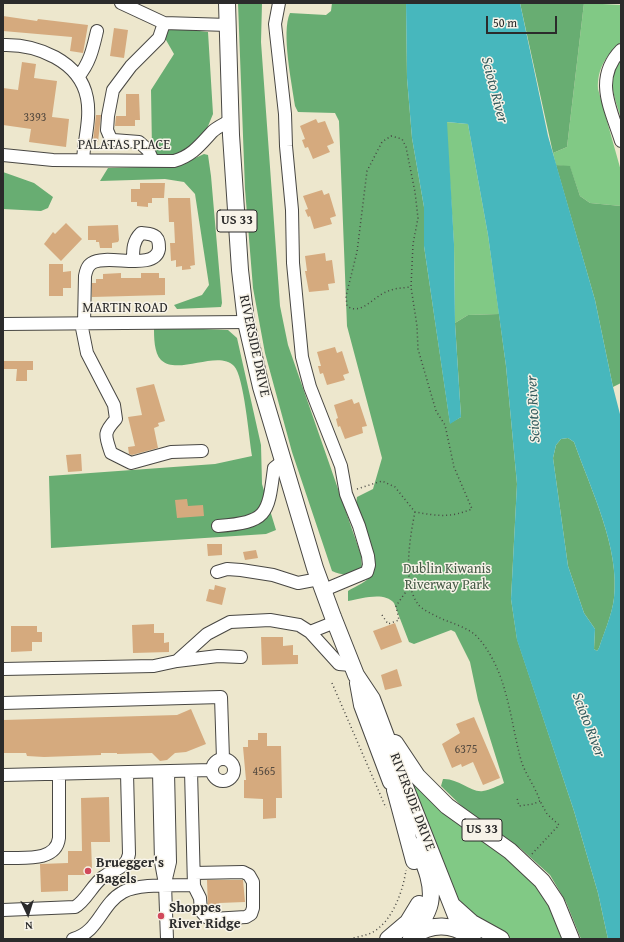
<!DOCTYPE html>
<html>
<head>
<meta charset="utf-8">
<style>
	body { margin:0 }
	#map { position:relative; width:624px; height:942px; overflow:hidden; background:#ede7cd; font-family:"Gentium Book Plus",serif }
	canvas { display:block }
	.frame { position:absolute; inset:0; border:4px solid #2b2b2b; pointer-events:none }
	.north { position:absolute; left:8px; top:894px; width:40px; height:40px; -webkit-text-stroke:3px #f7f3e8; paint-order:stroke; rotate:176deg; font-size:11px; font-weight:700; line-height:16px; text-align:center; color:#2b2b2b }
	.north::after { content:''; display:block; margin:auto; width:14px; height:18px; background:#2b2b2b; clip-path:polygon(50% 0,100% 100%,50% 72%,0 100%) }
	.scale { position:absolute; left:486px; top:16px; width:71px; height:18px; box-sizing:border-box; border:2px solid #2b2b2b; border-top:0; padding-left:5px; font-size:12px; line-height:14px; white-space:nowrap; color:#2b2b2b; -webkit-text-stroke:3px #f7f3e8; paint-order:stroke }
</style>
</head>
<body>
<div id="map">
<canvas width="624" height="942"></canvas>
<div class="frame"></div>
<div class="north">N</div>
<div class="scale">50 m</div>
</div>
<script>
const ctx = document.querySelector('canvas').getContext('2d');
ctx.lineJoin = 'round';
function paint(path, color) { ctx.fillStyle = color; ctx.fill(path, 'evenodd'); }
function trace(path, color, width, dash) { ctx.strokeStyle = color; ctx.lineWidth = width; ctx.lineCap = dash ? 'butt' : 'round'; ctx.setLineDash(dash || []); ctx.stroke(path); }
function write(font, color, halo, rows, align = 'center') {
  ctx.font = font + ' "Gentium Book Plus",serif'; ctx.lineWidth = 3; ctx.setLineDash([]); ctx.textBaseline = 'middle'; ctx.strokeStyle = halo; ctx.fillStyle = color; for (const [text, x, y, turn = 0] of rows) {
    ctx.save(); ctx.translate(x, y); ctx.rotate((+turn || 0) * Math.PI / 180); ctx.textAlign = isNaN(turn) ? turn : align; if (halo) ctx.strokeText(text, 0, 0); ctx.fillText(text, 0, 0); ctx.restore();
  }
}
paint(new Path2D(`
	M584,3L621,5V42C606,55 597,69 598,89L621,171V206L590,203L580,196L570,167L556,165L553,153L567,147Z
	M621,59V118C615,98 605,77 621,59Z
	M446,122L468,124L488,235L499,314L468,315L455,323L454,244Z
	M411,773L539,883L567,939H512L462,909L414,803Z`), '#81c985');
paint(new Path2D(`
	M238,3H262L261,42L280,306L288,345L361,555L362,568C351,576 343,576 332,571L292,452L265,353L253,288L245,189Z
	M332,3H406L407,78L412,138L424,207V246L450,423L461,417L455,323L468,315L499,314L506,366L517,484L511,599L517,639L574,811L598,893L608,939H581L566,902L550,875L520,848L475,819L441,786L443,779C458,778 471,793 483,791C490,790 498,786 504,783L478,700L470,662L455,632L451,630L414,644L409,642L394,603C384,591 361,599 348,601V591C356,586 369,581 373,573C379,562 360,517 356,504L357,497L373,489L382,458L347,326L339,121L335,113L298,112L295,106C292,84 281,32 290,13L326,15L331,11Z
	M520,3H584L567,147L553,153Z
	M158,26L208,32L213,114L206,131L192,146L180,153L169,155H158L152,149L151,90L174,54Z
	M204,154L208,155L211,176L222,303L221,307L177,309L174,305L202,295L209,285L195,194L184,182L165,179L100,181L108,168L178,166Z
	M556,165L570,166L580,196L590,203L621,206V383L613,387L595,300Z
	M3,172L34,183L53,197L48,208L41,211L3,209Z
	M154,327L228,330L237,338L261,445L262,484L276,530L266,534L51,548L49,476L215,464L252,456C249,439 244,376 234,366C218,349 178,376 161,360C154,353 154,337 154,327Z
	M568,438L574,442C591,490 620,548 614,598C612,615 604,633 599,648L597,651L594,649L595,629L584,613L568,566L553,458L556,445L561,439Z`), '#68ad72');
paint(new Path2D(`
	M406,3H520L548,136L595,300L613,387L621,418V939H608L598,893L574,811L517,640L511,599L517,484L506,366L488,235L468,124L447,122L454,244L455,323L461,417L450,424L424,246V207L412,138L407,78ZM568,438L574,442C591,490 620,548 614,598C612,615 604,632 599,648L597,651L594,649L595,629L584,613L568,566L553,458L556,445L561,439Z`), '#47b7bd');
paint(new Path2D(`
	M3,16L37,21L38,19L88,25L83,53L70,51L72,37L3,31Z
	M114,28L128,30L124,58L110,56Z
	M22,62L36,64L34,78L57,81L52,117L69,119L66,147L29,142L31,129L3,125V88L18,90Z
	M126,94H139L140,120H135V126H115L116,116H126Z
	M96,115H101L98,142L93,141Z
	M316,119L318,123L325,121L334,143L327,146L330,152L313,159L308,147L305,148L302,140L305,139L300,126Z
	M140,183H165L164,198H152V203H148V207L137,206V202H131V189H140Z
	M322,190L324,195L329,193L336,216L330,218L332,224L314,229L310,216L308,217L305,210L308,209L303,196Z
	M168,198H190L195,265L190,266L191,269L182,270V266L176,267V260L171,261L170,243H175L174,222H169Z
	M66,223L82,239L61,261L44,244L53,232L55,234Z
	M118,225L119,240L118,242L112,243V248H100L99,242H96V240H88V226Z
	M325,253L326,261L332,260L335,283L328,284L329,290L309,292L305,271H307L305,256Z
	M49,264H63V272L71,271V288H63V296H49Z
	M121,273V278H141V273H159V278H165V295L92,297V283H96V279H103V274Z
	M335,347L337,353L342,351L349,373L343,375L345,380L327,385L323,373L320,374L318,366H321L317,352Z
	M3,361H33V370H27V381H16L17,369H3Z
	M154,384L165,421L158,423L159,426L154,428L158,448L132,455L129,454L128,447L135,446L128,417L142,415L136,388Z
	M352,399L354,404L359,402L367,426L362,427L363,433L345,439L340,426L338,427L336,419L338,418L334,405Z
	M81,454L82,471L68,472L66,455Z
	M187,499L188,506L203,505L204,516L177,518L175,500Z
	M207,544H222V555L208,556Z
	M256,550L258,558L245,560L243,552Z
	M215,585L226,588L222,605L206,601L209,589L214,590Z
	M395,623L402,642L381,650L373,631Z
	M154,624V633H164V643L169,642V652L133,653L132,625Z
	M11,626H37V632H42V642H32V651L11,652Z
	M261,637H283V646L293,645V655H298V664L262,665Z
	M397,669L402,686L385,690L381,675Z
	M191,709L206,744L186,752L175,753L167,760L160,761L152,753L117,754V753H101V755L44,757L27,756L26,753H3V720L177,715Z
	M474,717L500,778L483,785L473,762L462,767L461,764L452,768L442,744L460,733L456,724Z
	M258,733H267V746H281L282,798H276V818L263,819V799L244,798V780H246L243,747H248V740H258Z
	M109,797L110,842H91L92,869L86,875H68V891L41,892L40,864L68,863V851H82L81,798Z
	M207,880H243L245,902L219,903V910H210L208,908Z`), '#d5aa7e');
const minor = new Path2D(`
	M121,3L164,23L228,25
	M279,3L275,24L285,114L286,146L292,210L293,263L302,357L310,387L341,466L346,494L359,526L368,556L369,565L367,572L324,590
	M3,45C37,44 80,61 87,98C91,118 84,140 83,160
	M621,50C593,79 611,109 621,141
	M78,77C90,63 93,48 97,31
	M3,155L53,160L174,161C192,156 200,145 212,132C217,127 225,124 231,120
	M153,161L148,150L139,142L113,140L110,137L107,130L108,116L113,90L131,66L159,38L164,23
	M81,323L87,353L114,405L116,419C103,433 105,435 111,453L131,463L171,452L202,451
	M84,323L85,276C86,271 87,266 92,263C107,253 155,272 159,249C159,244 159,240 156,237C151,233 147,234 141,233C133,241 133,249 133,260
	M3,324L246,322
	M218,526C268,522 268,515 274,468L283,461
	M217,572L227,569L241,570L273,575L298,583L319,579
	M310,632L335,622
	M177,661L218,656L241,657
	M3,669L154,666L177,661L207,634L230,622L270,620L299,625L310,632L339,664L351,665
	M3,703L221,697L223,759
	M212 770a11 11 0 1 1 22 0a11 11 0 1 1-22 0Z
	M191,771L194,886L200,898L201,911L206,917L212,919L246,917L251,914L253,908V882L249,875L243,872L194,873
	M159,772L161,862L165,884L167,939
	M3,775L212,770
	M3,858C21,857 56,863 59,838V774
	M165,883L170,862L168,772
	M3,910L75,907C86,901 92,885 103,877C113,870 127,868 129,854L127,773
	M73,939C99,932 101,904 123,892C140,883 175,886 194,885`);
const major = new Path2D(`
	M227,3L231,135L240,270L246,322L261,387L315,568L333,617L356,675L372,699L402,779L462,931
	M358,683L362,705L391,782
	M395,743L417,776L447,806L510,851L542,881L556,902L571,939
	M395,790L414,861
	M453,906L472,923L501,939
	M415,934C420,924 428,914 430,903C434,884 424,863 417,846
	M411,938C430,922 454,923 473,939
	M388,939L408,922L419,904`);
trace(minor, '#484743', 14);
trace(major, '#484743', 18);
trace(new Path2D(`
	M357,489L382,481L395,487L415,512C438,516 450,518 472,509L454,467L445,425L436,411L418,349L417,326L411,287L413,244L418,218L415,192L406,147L402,139L391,136L382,142L367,171L357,252L346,296L347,306C361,316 373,297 386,292C394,288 402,288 411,287
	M415,512C410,536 402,583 418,604C421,609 432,614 438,617C452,624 470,627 480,640C508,674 510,720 521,760C525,774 535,786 540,801L533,804L519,806L517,798
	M382,615L388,624L399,620L396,606L405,593L406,582L410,580
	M332,683L386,808
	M532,854L559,825L547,814L540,801
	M350,939C356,937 364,936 371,933C392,923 403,891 406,870`), '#484743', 1.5, [1, 3]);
trace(minor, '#fff', 12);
trace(major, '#fff', 16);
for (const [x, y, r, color] of [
	[88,871,4,"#d1495b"],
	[161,916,4,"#d1495b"]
]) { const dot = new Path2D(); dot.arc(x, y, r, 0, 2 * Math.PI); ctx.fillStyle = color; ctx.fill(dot); trace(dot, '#f7f3e8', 1.5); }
write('12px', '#564b40', null, [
	["3393",35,118],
	["6375",466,750],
	["4565",264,772]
]);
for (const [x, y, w] of [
	[237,221,40],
	[482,830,40]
]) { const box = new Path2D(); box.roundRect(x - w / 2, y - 11, w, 22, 3); ctx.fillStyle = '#f7f3e8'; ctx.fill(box); trace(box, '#2b2b2b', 1); }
write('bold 13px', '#2b2b2b', null, [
	["US 33",237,221],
	["US 33",482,830]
]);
write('14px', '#2b2b2b', '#f7f3e8', [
	["PALATAS PLACE",124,145],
	["MARTIN ROAD",125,308],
	["RIVERSIDE DRIVE",254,346,78],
	["RIVERSIDE DRIVE",412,802,69]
]);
write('14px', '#455a46', '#f7f3e8', [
	["Dublin Kiwanis",447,569],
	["Riverway Park",447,585]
]);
write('bold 14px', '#2b2b2b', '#f7f3e8', [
	["Bruegger's",96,863],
	["Bagels",96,879],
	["Shoppes",169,908],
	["River Ridge",169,924]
], 'left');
write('italic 15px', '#355c5e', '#f7f3e8', [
	["Scioto River",494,90,75],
	["Scioto River",534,409,-93],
	["Scioto River",588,725,69]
]);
</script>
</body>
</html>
